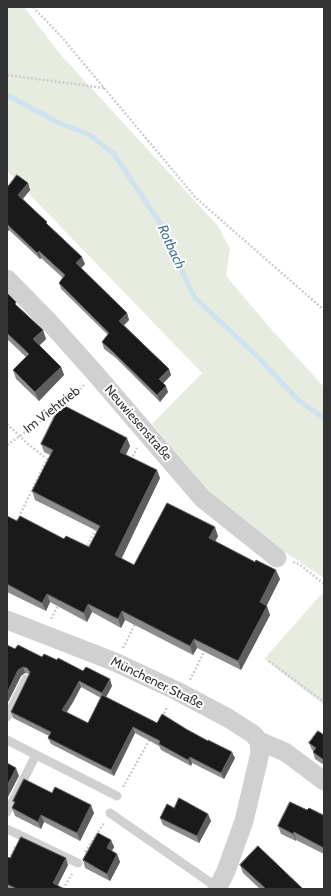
<!DOCTYPE html>
<html>
<head>
<meta charset="utf-8">
<style>
	body { margin:0 }
	#map { position:relative; width:331px; height:896px; overflow:hidden; background:#fff; font-family:Cabin,sans-serif }
	canvas { display:block }
	.frame { position:absolute; inset:0; border:8px solid #333; pointer-events:none }
</style>
</head>
<body>
<div id="map">
<canvas width="331" height="896"></canvas>
<div class="frame"></div>
</div>
<script>
const ctx = document.querySelector('canvas').getContext('2d');
ctx.lineJoin = 'round';
function paint(path, color) { ctx.fillStyle = color; ctx.fill(path, 'evenodd'); }
function trace(path, color, width, dash) { ctx.strokeStyle = color; ctx.lineWidth = width; ctx.lineCap = dash ? 'butt' : 'round'; ctx.setLineDash(dash || []); ctx.stroke(path); }
function write(font, color, halo, rows, align = 'center') {
  ctx.font = font + ' Cabin,sans-serif'; ctx.lineWidth = 4; ctx.setLineDash([]); ctx.textBaseline = 'middle'; ctx.strokeStyle = halo; ctx.fillStyle = color; for (const [text, x, y, turn = 0] of rows) {
    ctx.save(); ctx.translate(x, y); ctx.rotate((+turn || 0) * Math.PI / 180); ctx.textAlign = isNaN(turn) ? turn : align; if (halo) ctx.strokeText(text, 0, 0); ctx.fillText(text, 0, 0); ctx.restore();
  }
}
paint(new Path2D(`
	M7,7H24L61,55L218,226L230,249L226,276L271,329L324,387V578L259,535L208,491L152,424L202,373L7,171Z
	M324,591V705L264,659Z`), '#e6ecdf');
trace(new Path2D(`
	M7,95L57,122L90,135L114,154L162,226L194,297L257,356L298,400L324,418`), '#cfe2ee', 5);
trace(new Path2D(`
	M33,7L59,34L196,198L324,310
	M7,75L104,88
	M7,424L28,444L47,459L16,523
	M7,445L69,401L84,385
	M131,460L137,448
	M86,549L96,529
	M293,562L299,564L324,584
	M51,619L59,604
	M123,648L136,622
	M269,661L324,702
	M190,680L206,648
	M162,717L168,706
	M123,787L150,739
	M85,852L104,823
	M7,863L16,845
	M63,889L72,874`), '#cdcdcd', 2.5, [2, 2]);
trace(new Path2D(`
	M7,717L26,679
	M7,740L117,796
	M7,812L36,755
	M110,813L218,888
	M7,829L78,863`), '#d0d0d0', 9);
trace(new Path2D(`
	M7,279L51,324L94,372L202,498L277,558
	M7,620L115,662L177,691L228,718L253,734L259,741L285,752L324,781
	M217,889L226,871L244,821L260,753L259,741`), '#d0d0d0', 19);
paint(new Path2D(`
	M28,183L30,190L23,199L85,264L81,268L127,313L129,320L124,325L169,369L171,375L163,383L168,392L160,402L116,358L104,349L102,342L108,335L61,289L59,283L63,278L41,258L40,259L9,230L7,232V188Z
	M7,293L17,306L43,330L46,339L39,345L61,367L64,375L39,401L16,379L13,370L26,357L7,339Z
	M41,444L130,446L126,455L160,478L121,558L134,565L218,536L215,542L280,579L266,606L270,615L241,670L197,648L193,655L125,620L121,628L92,612L87,622L50,602L46,611L7,592V516L17,521L64,539L89,547L97,531L35,500L32,491L50,455L44,452Z
	M7,645L15,649L42,657L112,686L106,697L157,723L235,758L224,779L192,763L191,766L161,750L159,746L135,733L114,776L51,744L48,738L49,736L13,718L11,712L29,674L25,673L21,676L7,704ZM81,687L101,698L88,723L67,712L73,702Z
	M324,735V765L315,759L313,752L314,751L312,750L309,743Z
	M52,793L94,813L80,841L44,822L41,829L15,816L12,808L14,804L13,801Z
	M174,808L208,814L211,821L199,843L163,825L160,818Z
	M307,810L323,815L324,812V854L296,840V841L281,834L278,826Z
	M111,840L114,847L112,851L117,854L120,862L110,881L85,868L83,860Z
	M7,857L10,858L68,865L57,885L64,889H7Z
	M240,865L303,889H260L243,873Z`), '#8c8c8c');
paint(new Path2D(`
	M28,183L30,190L21,201L18,195Z
	M7,225L9,230L7,232Z
	M39,251L41,258L40,259L37,253Z
	M82,257L85,264L79,270L76,263Z
	M127,313L129,320L122,327L119,321Z
	M43,330L46,339L37,348L33,339Z
	M61,367L64,375L39,401L35,392Z
	M169,369L171,375L161,386L159,379Z
	M166,386L168,392L160,402L157,395Z
	M127,438L130,446L123,460L120,452Z
	M157,470L160,478L119,564L115,555Z
	M215,527L218,536L212,547L209,538Z
	M276,570L280,579L264,611L260,602Z
	M47,594L50,602L46,611L42,603Z
	M88,604L92,612L87,622L84,613Z
	M267,606L270,615L241,670L238,661Z
	M122,611L125,620L121,628L118,619Z
	M194,639L197,648L193,655L190,646Z
	M23,667L25,673L21,676L7,704V693L18,670Z
	M110,679L112,686L105,699L102,693Z
	M79,681L81,687L73,702L64,716L62,710Z
	M133,727L135,733L114,776L111,770Z
	M232,752L235,758L224,779L221,773Z
	M190,757L192,763L191,766L188,760Z
	M16,768L19,776L7,799V786Z
	M91,805L94,813L80,841L77,833Z
	M208,814L211,821L199,843L197,836Z
	M41,815L44,822L41,829L38,822Z
	M294,832L296,840V841L293,834Z
	M111,840L114,847L109,856L107,848Z
	M117,854L120,862L110,881L107,874Z
	M66,858L68,865L56,889L53,883Z`), '#5f5f5f');
const building = new Path2D(`
	M17,175L28,183L18,195L47,222L46,223L82,257L76,263L127,313L119,321L169,369L159,379L166,386L157,395L113,352L102,342L109,333L59,283L65,275L39,251L37,253L7,224V188Z
	M7,293L16,302L15,304L43,330L33,339L61,367L35,392L13,370L29,354L7,333Z
	M61,404L127,438L120,452L157,470L115,555L134,565L167,503L215,527L209,538L255,562L256,560L276,570L260,602L267,606L238,661L194,639L190,646L122,611L118,619L88,604L84,613L47,594L42,603L7,584V516L17,521L20,516L64,539L66,536L89,547L100,526L32,491L53,450L41,444Z
	M7,645L15,649L18,645L42,657L44,654L57,660L58,658L83,671L86,667L110,679L102,693L79,681L71,696L62,710L88,723L102,695L157,723L162,714L186,729L208,741V740L232,752L221,773L190,757L188,760L159,744L160,741L133,727L111,770L48,738L51,732L11,712L29,675L30,672L27,668L23,667L18,670L7,693Z
	M318,731L324,735V760L313,752L316,748L309,743Z
	M7,763L16,768L7,786Z
	M24,779L52,793L55,787L91,805L77,833L41,815L38,822L12,808L15,802L13,801Z
	M179,798L208,814L197,836L160,818L167,804L174,808Z
	M290,802L307,810L309,808L323,815L324,812V848L294,832L293,834L278,826Z
	M98,833L111,840L107,848L117,854L107,874L83,860Z
	M21,837L66,858L53,883L64,889H17L7,884V857L10,858Z
	M258,846L303,889H265V888L240,865Z`);
paint(building, '#1a1a1a');
trace(building, '#5f5f5f', 1);
write('13px', '#333', '#fff', [
	["Im Viehtrieb",52,410,-38],
	["Neuwiesenstraße",138,423,49],
	["Münchener Straße",157,683,26]
]);
write('italic 14px', '#3f7597', '#fff', [
	["Rotbach",171,247,65]
]);
</script>
</body>
</html>
